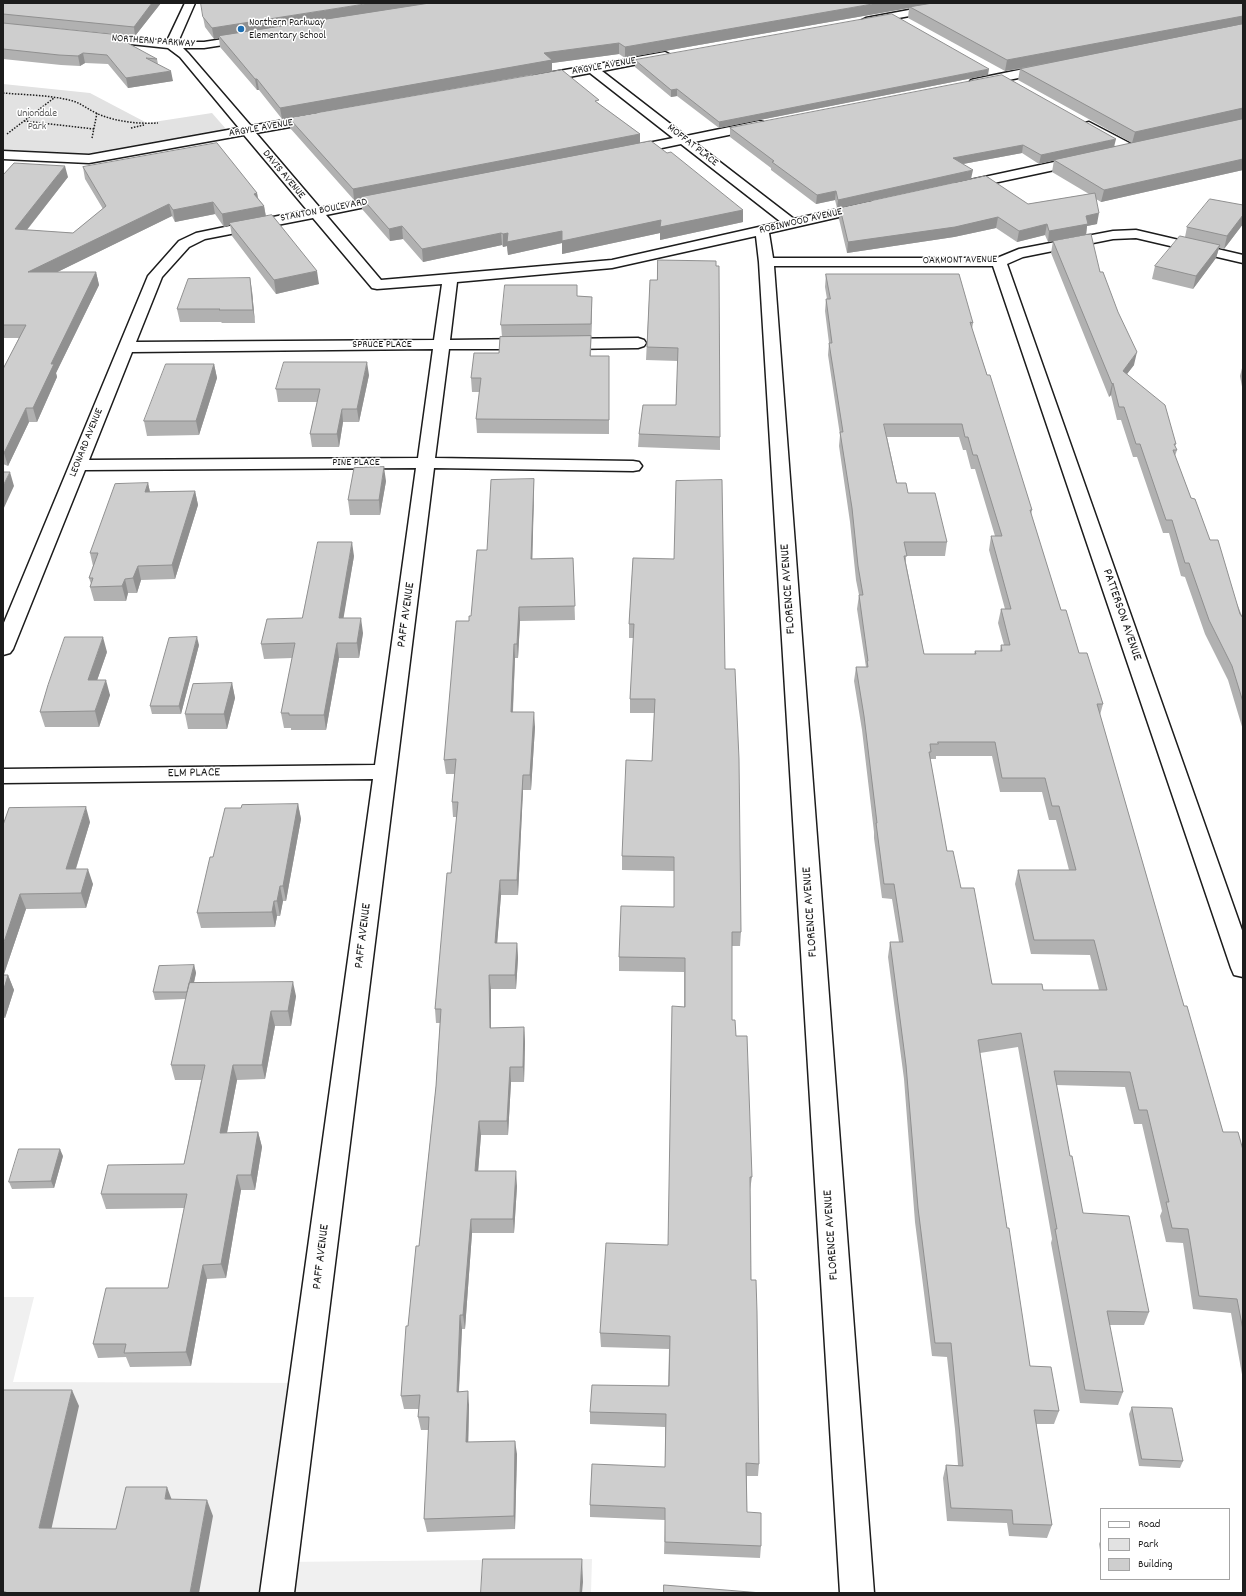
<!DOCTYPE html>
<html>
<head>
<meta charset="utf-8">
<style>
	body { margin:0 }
	#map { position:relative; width:1246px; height:1596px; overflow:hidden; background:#fff; font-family:Dekko,sans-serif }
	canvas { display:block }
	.frame { position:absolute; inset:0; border:4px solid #1c1c1c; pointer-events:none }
	.legend { position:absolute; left:1100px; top:1508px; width:130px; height:72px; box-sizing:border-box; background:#fff; border:1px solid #a4a4a4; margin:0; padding:5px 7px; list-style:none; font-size:12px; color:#1c1c1c }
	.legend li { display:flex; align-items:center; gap:8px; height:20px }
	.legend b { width:20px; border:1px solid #a4a4a4 }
</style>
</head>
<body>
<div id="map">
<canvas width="1246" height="1596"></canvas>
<div class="frame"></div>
<ul class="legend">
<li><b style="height:5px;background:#fff"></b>Road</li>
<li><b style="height:11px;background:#e2e2e2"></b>Park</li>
<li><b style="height:11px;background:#cecece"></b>Building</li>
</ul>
</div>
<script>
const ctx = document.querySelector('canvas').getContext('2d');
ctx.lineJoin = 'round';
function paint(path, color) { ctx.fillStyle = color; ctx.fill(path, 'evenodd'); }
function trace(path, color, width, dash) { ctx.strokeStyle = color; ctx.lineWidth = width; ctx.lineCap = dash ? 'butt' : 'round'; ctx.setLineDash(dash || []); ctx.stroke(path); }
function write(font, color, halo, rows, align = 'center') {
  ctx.font = font + ' Dekko,sans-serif'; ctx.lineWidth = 3; ctx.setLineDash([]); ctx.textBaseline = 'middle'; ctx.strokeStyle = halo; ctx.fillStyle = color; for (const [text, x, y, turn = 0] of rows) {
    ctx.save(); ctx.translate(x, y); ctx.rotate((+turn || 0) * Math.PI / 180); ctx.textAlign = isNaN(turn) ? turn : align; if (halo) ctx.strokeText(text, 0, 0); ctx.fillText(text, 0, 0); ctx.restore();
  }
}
paint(new Path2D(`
	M3,1297H34L13,1382L306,1383L282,1562L592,1559L591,1593H3Z`), '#f0f0f0');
paint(new Path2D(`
	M3,84L90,93L147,123L212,113L226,129L223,132L98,154L85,155L3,152Z`), '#e2e2e2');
const minor = new Path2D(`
	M185,3H195L178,42H204L249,35L253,36L255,38L253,40L249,41L204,48H183L188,53L251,126L318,114L322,115L324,118L322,121L318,122L256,133L320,208L390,194L395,195L397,198L395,201L326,215L381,280L612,260L781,222L681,144L628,155L623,154L621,151L623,148L673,138L590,73L537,83L533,82L531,79L533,76L537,75L665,52L669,54L671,56L669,58L602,71L686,136L759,121L763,122L765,125L763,128L694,142L794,219L869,202L874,203L876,206L874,209L769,233L773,258H997L1019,249L1113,231L1136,230L1243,255V263L1136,238L1113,239L1023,257L1007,264L1243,933V977L1234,975L1231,968L993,266H774L874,1593H840L759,262L756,236L612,268L457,282L450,340L529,339L535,341L537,344L535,347L529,349H449L435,458L633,461L639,462L642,466L639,470L633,471L434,468L294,1593H260L373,779L3,783V769L375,765L416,468L85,470L13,649L10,653L3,655V625L148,276L179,241L196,233L307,210L244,135L89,163L3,159V151L89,155L239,128L180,57L168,48L93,40L89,39L87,37L89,35L93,34L167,41ZM313,218L372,288L377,289L442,284L434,340L136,342L162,277L189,247L205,239ZM433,349L418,458L89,460L132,352Z
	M946,3H969L964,6L866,24L860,21L866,18Z
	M1048,64L1052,65L1054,68L1052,71L975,87L971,86L969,83L971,80L975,79Z
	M1089,122L1135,146L1136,149L1135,152H1125L1085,129L1083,126L1085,123Z
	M1082,156L1087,157L1089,160L1087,163L961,190L956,189L954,186L956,183L961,182Z
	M638,338L644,340L646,343L644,346L638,348L561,349L555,347L553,344L555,341L561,339Z`);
trace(minor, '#1c1c1c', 3);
trace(new Path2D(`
	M3,93C26,95 51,95 73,101C82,104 89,110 98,114C117,122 138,124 158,123
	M24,121L94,129
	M131,128L144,125
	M7,134L54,98
	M92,138L97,113`), '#1c1c1c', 1.5, [1.5, 1.5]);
paint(minor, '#fff');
paint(new Path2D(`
	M3,3H161L135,36L52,28L157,59L158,64L173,81L128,88L108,64L85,63L80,66L61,65L3,59Z
	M1243,3V170L1101,202L1096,199L1097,224L1087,226L1086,235L1048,242L1045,235L1017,242L996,228L954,237L847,253L839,219L840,208L1028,204L1089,194L1052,172L1054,160L1039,164L1022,153L963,164L971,179L837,208L835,200L816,204L771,170V168L730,137V128L1114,147L1132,143L1018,80L1020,69L1005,71L908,18L909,8L625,58L619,54L552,63V71L282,119L259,90H257L220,47L219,38L214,39L205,27L203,17Z
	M635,60L988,75L719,128L677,96L671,97L635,67Z
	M599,104L640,134V143L743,222L660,240V233L562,254V243L508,255L507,246L503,247L502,245L423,262L403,239L390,241L362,209L361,198L354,200L290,128L289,118Z
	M83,167L257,193L258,198L264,206L266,216L319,284L276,294L232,236L230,225L224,227L215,214L175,222L172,216L57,272H96L99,285L56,373L57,377L37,422H29L8,466L3,464V369L19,338H3V175L68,177L27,230L73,233L103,209L85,179Z
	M1243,205V224L1224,249L1219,248L1216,258L1193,289L1152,279L1155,266L1185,237L1187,227Z
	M1053,241L1100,272L1134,365L1127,374L1176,444L1175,446L1177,450L1175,456L1191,498L1210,540L1243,618V730L1228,680L1205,634L1185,577L1181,576L1169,533H1163L1137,457H1133L1121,420H1117L1111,395L1109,397L1051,253Z
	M826,274L973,323L972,329L1032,510L1031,515L1061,610L1079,653L1103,704L1100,715L1184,1006L1223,1132L1243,1150V1380L1231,1313L1193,1309L1183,1243L1166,1242L1160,1216L1162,1211L1142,1124H1134L1125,1087L1056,1085L1070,1156L1083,1213L1149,1312L1144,1325H1109L1123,1392L1118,1405L1080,1403L1051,1243L1052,1239L1018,1047L980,1053L1007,1228L1030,1366L1059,1411L1054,1424H1036L1052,1525L1047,1538L1009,1536L1007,1523L947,1521L943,1478L946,1465H958L955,1429L947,1357L932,1356L915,1222L904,1079L888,957L890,942H899L892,899L882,898L874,838V832L862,730L854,681L856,667H866L857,609L859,595L856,580L850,522L839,446L840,435L828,355L829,343L825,311L826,299H827L825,287ZM887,437H959L963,450H966L971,469H975L995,536H991L989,550L1005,609H1001L998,623L1004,645H1001L1000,651H975L974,654H924L906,563V556H945L947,542L908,493L897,483ZM936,756H992L1000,792H1042L1049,820H1056L1069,870H1018L1015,884L1031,954L1090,955L1099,990H1043L992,984L961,888L947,851L930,759H936Z
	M650,280L720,437V450L638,447L639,434L676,405L678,361L646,360Z
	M252,291L255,323H222L221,322H180L177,309Z
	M578,296L592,297L591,356H609V434L477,433L476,419L480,392H472L471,378L499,353L502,337L501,325Z
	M214,364L217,378L199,435L147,436L144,421Z
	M1243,364V392L1240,376Z
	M369,375L359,422H343L339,447H312L310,434L317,402H278L276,389Z
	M534,479V493L532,559L573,558L575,620L520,621L518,658H515L513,712L535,727L531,790H523L518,895H501L497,943H517L518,958L516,989H491V1028L524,1027L525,1042L524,1082H511L508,1135H481L478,1171L517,1186L514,1233H472L465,1329H462L459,1391L469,1405L468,1442L517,1454L515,1529L427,1532L424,1519L429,1430H421L418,1417L419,1409H404L401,1396L408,1326L419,1246L436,1086L440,1023H436L435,1009L451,873L457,817H453L452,802L455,774H446L444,760L469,621Z
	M386,481L380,515H350L348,500Z
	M148,483L150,492L195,491L198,505L175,579L141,580L137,593H128L126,601H94L90,587L91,584L89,578L93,566L90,553Z
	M354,556L343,618L363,633L359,658H339L326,730H291V728H284L281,713L292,658L264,659L261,644L302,618Z
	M633,558L725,669L741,932L740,946H732V1020L736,1036L752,1177L750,1190L751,1280L759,1464L758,1476H747V1512L761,1546L760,1558L664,1554L665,1520L590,1517V1505L665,1467V1427L590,1424V1412L668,1386L669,1349L601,1347L600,1333L668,1245L684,1007V972L619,971V957L674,907V871L622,870V856L652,761L654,713H630V699L634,638H629V624Z
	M199,645L181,714H152L150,706Z
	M107,652L97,680L110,695L99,727H45L40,712Z
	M232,683L235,698L227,729H188L185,714Z
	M298,804L301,819L286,901H283L280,916H277L275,927L201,928L197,913L213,857L241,808Z
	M90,822L76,869L93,884L86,908L26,909L4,974V975H8L14,990L5,1018H3V825Z
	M194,965L196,973L194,983L296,996L291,1026H275L265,1079L237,1080L227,1133L258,1132L262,1147L255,1190H241L226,1278L207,1279L191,1366L130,1367L126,1357L98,1358L93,1344L168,1288L184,1208L106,1209L101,1194L184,1164L201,1080H175L171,1065L186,999L155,1000L153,992Z
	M63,1156L54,1188L12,1189L9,1182Z
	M1132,1407L1183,1461L1180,1468L1139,1466L1129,1414Z
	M1101,1539V1556L1099,1544Z`), '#b1b1b1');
paint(new Path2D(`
	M152,3H161L135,36L134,27Z
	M371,3H438L219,36V38L214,39L212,28Z
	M878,3H937L625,58V47Z
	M1243,16V26L1005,71L1007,60Z
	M619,43V54L552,63V71L282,119L280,108L544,53Z
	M83,53L85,63L80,66L78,56Z
	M989,69L988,75L719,128V122Z
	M171,71L173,81L128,88L126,78Z
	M255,79H257L259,90H257Z
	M677,89V96L671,97V90Z
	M1243,108V119L1132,143L1135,132Z
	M640,134V144L361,197V198L354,200L353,189Z
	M1116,139L1114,147L1039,164L1041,155Z
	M1023,145L1022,153L952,166L953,158Z
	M1243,159V170L1101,202L1104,190Z
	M65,166L68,177L18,241L15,229Z
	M973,170L971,179L837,208L838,200Z
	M836,191L835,200L816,204L817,195Z
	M257,193L259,205L254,194Z
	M213,202L215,214L175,222L173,210Z
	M169,204L172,216L31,285L28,272Z
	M264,206L266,218L229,223L230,225L224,227L222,214Z
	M743,210V222L660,240V233L562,254V243L508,255L507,246L503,247V234L508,233L562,231L661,220Z
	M1099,213L1097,224L1087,226L1086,235L1048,242L1049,231L1086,216Z
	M1243,215V224L1224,249L1227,236Z
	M998,217L996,228L954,237L847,253L848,242Z
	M1047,224L1045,235L1017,242L1019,231Z
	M402,226L403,239L390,241L389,229Z
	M501,233L502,245L423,262L422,249Z
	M1220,245L1216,258L1193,289L1196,276Z
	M317,271L319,284L276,294L274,280Z
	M96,272L99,285L56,373L57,377L37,422L33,408L51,364Z
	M250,278L252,291L255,323L253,310Z
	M592,297V309L591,337V324Z
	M1137,352L1134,365L1120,383L1123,371Z
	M367,362L369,375L359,422L357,409Z
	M214,364L217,378L199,435L196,421Z
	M1113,383L1111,395L1109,397L1112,384Z
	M26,408L29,422L8,466L4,453Z
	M342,409L343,422L339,447L337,434Z
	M384,467L386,481L380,515L379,500Z
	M10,472L14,486L3,510V486Z
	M534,479V493L532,573L531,559Z
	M148,483L151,497L145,492Z
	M195,491L198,505L175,579L172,565Z
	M352,542L354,556L341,633L339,618Z
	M138,566L141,580L137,593L133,578Z
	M125,579L128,593L126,601L122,586Z
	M519,607L520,621L518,658L517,644Z
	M361,618L363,633L359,658L357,643Z
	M103,637L107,652L92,695L88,680Z
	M197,637L199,645L181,714L179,706Z
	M337,643L339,658L326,730L324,715Z
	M514,644L515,658L512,726L511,712Z
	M106,680L110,695L99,727L95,711Z
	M232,683L235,698L227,729L224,714Z
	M534,712L535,727L531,790L530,775Z
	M523,775V790L518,895L517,880Z
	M298,804L301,819L286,901L283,886Z
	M86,807L90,822L71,884L66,869Z
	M88,869L93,884L86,908L81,893Z
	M500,880L501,895L496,958L495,943Z
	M280,886L283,901L280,916L277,901Z
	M20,894L26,909L4,974L6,981L8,975L14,990L5,1018L3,1012V945Z
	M274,901L277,916L275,927L272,912Z
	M517,943L518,958L516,989L515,975Z
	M194,965L196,973L190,999L188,992Z
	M489,975L491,989V1042L490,1028Z
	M293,982L296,996L291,1026L288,1011Z
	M271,1011L275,1026L265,1079L262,1065Z
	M524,1027L525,1042L524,1082L523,1067Z
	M233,1065L237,1080L224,1148L220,1133Z
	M510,1067L511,1082L508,1135L507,1121Z
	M479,1121L481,1135L477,1185L475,1171Z
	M258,1132L262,1147L255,1190L251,1175Z
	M60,1149L63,1156L54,1188L51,1181Z
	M516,1171L517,1186L514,1233L513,1219Z
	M237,1175L241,1190L226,1278L221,1264Z
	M471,1219L472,1233L465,1329L463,1315Z
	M203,1265L207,1279L191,1366L186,1352Z
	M460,1315L462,1329L458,1405L457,1392Z
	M72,1390L79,1406L48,1544L39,1528Z
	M468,1391L469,1405L468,1456L466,1442Z
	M515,1441L517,1454L515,1529L514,1516Z
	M167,1487L173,1503L165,1499Z
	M207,1500L213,1516L199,1593H190Z
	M582,1559L583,1582L582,1593H580Z`), '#909090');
const building = new Path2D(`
	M3,3H152L134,27L3,14Z
	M201,3H371L212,28L203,17Z
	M430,3H878L625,47L619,43L544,53L552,60L280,108L257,79H255L219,36Z
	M933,3H1243V16L1007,60L910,7Z
	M892,14L989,69L719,122L677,89L671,90L635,60Z
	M3,23L111,34L157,59L146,58L171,71L126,78L107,55L83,53L78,56L59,55L3,49Z
	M1243,24V108L1135,132L1020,69Z
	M562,70L599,100L595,101L640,134L353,189L289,118Z
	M1002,75L1116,139L1041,155L1023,145L953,158L973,170L838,200L836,191L817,195L772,162L774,161L730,128Z
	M1243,119V159L1104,190L1054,160Z
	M651,141L667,153L671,152L743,210L660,227L661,220L562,241V231L507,242L508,233L503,234L501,233L422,249L402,226L389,229L361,197Z
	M217,143L257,193L254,194L264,206L222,214L213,202L173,210L169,204L28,272H96L51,364H54L33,408H26L4,453L3,452V369L26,325H3V175L14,163L65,166L15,229L73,233L106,206L83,167Z
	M986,176L1028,204L1095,193L1099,213L1086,216L1088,224L1049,231L1047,224L1019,231L998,217L955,227L848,242L840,208Z
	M1210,199L1243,205V215L1227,236L1187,227Z
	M272,215L317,271L274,280L229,223Z
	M1091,234L1100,272H1103L1118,312L1137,352L1123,371L1165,405L1176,444H1174L1177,450H1173L1191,498L1195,499L1210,540H1218L1240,614L1243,618V702L1232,666L1209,620L1189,563H1185L1172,520H1166L1140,444H1136L1124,407H1119L1113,383L1112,384L1053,241Z
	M1180,236L1220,245L1196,276L1155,266Z
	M658,260L716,261V266H719L720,437L639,434L643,405H676L678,348L647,347L650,280H657Z
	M826,274H959L973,323L970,322L987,375H990L1032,510H1030L1061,610H1066L1079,653H1087L1103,704H1097L1184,1006H1187L1223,1132H1238L1243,1150V1330L1237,1299L1199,1296L1188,1229L1172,1228L1166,1202H1169L1147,1110H1139L1130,1072L1054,1071L1070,1156H1072L1083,1213L1129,1216L1149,1312L1107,1311L1123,1392L1085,1390L1055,1229H1057L1021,1033L978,1040L1007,1228H1009L1030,1366L1051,1367L1059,1411L1034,1410L1052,1525L1013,1524L1012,1510L951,1508L946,1465L963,1466L958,1416L951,1343H935L918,1208L906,1065L890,942H903L894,884H884L876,823H877L864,716L856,667H868L867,661H868L859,595H863L858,566L852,508L840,432H843L829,343H832L826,299H830ZM884,424H962L965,437H968L973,455H977L1002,536H991L1011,609H1001L1010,645H1001L1002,651H975L976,654H924L904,556H907L904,542H947L935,493H908L906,483H897ZM938,742H995L1002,778H1045L1052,806H1059L1076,870H1018L1034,940H1094L1107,990H1043L1042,984H992L974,888H961L953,851H947L929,752H931L930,744H938Z
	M250,278L253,310H219L220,309H177L188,279Z
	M505,285H577V296L592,297L591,324L501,325Z
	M591,336L590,356H609V420L476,419L481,378H471L474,353H499L500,337Z
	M284,362H367L357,409H342L337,434H310L320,389H276Z
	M166,364H214L196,421H144Z
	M384,467L379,500H348L354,468Z
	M3,472H10L3,486Z
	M534,479L531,559L573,558L575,606L519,607L517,644H514L511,712H534L530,775H523L517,880H500L495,943H517L515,975H489L490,1028L524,1027L523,1067H510L507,1121H479L475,1171H516L513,1219H471L463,1315H460L457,1392L468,1391L466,1442L515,1441L514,1516L424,1519L429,1417H418L420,1395L401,1396L406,1326H408L416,1246H419L436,1086L441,1009H435L447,873H451L458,802H452L456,759L444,760L456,621H469V616H471L477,550H487L491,480Z
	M722,480L725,669H735L739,759L741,932H732V1020H735L736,1036H747L752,1177H750L751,1280H756L757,1312L759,1464L746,1463L747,1512L761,1513V1546L665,1542V1508L590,1505L592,1464L665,1467L666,1414L590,1412L592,1385L669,1386L670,1336L600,1333L606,1243L668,1245L672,1006L685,1007V958L619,957L621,906L674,907V857L622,856L626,760L652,761L655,699H630L634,624H629L633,558L674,559L676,481Z
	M148,483L145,492L195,491L172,565L138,566L133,578L125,579L122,586L90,587L93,578H89L98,553H90L115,484Z
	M318,542H352L339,618H361L357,643H337L324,715H289V713H281L295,643L261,644L267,619L302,618Z
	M65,637H103L88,680H106L95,711L40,712L48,685Z
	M197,637L179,706H150L169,638Z
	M232,683L224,714H185L193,684Z
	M298,804L283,886H280L277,901H274L272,912L197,913L210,857H213L225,808H241L242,805Z
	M86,807L66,869H88L81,893L20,894L3,945V825L9,808Z
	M194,965L187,992H153L159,966Z
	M3,975H8L3,992Z
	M293,982L288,1011H271L262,1065H233L220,1133L258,1132L251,1175H237L221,1264L203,1265L186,1352L124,1353L126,1344H93L106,1288H168L187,1194H101L108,1165L184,1164L205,1065H171L189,983Z
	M19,1149H60L51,1181L9,1182Z
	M3,1390H72L39,1528L116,1529L126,1487H167L165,1499L207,1500L190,1593H8L3,1591Z
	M1132,1407L1172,1408L1183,1461L1142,1459Z
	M483,1559H582L580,1593H481Z
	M664,1585L762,1593H664Z`);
paint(building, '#cecece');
trace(building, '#909090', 1);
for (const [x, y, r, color] of [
	[241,29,4,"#1f6fb2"]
]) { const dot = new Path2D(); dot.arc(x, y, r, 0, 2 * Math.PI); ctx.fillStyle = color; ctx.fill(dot); trace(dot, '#fff', 1.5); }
write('11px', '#1c1c1c', '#fff', [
	["Northern Parkway",249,23],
	["Elementary School",249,36]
], 'left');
write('11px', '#1c1c1c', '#fff', [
	["NORTHERN PARKWAY",153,42,4],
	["ARGYLE AVENUE",604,67,-10],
	["ARGYLE AVENUE",261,129,-10],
	["MOFFAT PLACE",692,146,38],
	["DAVIS AVENUE",283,175,50],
	["STANTON BOULEVARD",324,211,-11],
	["ROBINWOOD AVENUE",801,222,-13],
	["OAKMONT AVENUE",960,261,-1],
	["SPRUCE PLACE",382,345],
	["LEONARD AVENUE",87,443,-68],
	["PINE PLACE",356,463]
]);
write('11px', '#575757', '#fff', [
	["Uniondale",37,114],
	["Park",37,127]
]);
write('13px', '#1c1c1c', '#fff', [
	["FLORENCE AVENUE",789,589,-94],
	["PAFF AVENUE",407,615,-82],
	["PATTERSON AVENUE",1121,615,71],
	["ELM PLACE",194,774,-1],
	["FLORENCE AVENUE",811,912,-94],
	["PAFF AVENUE",364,936,-83],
	["FLORENCE AVENUE",832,1235,-94],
	["PAFF AVENUE",322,1257,-83]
]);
</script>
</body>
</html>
